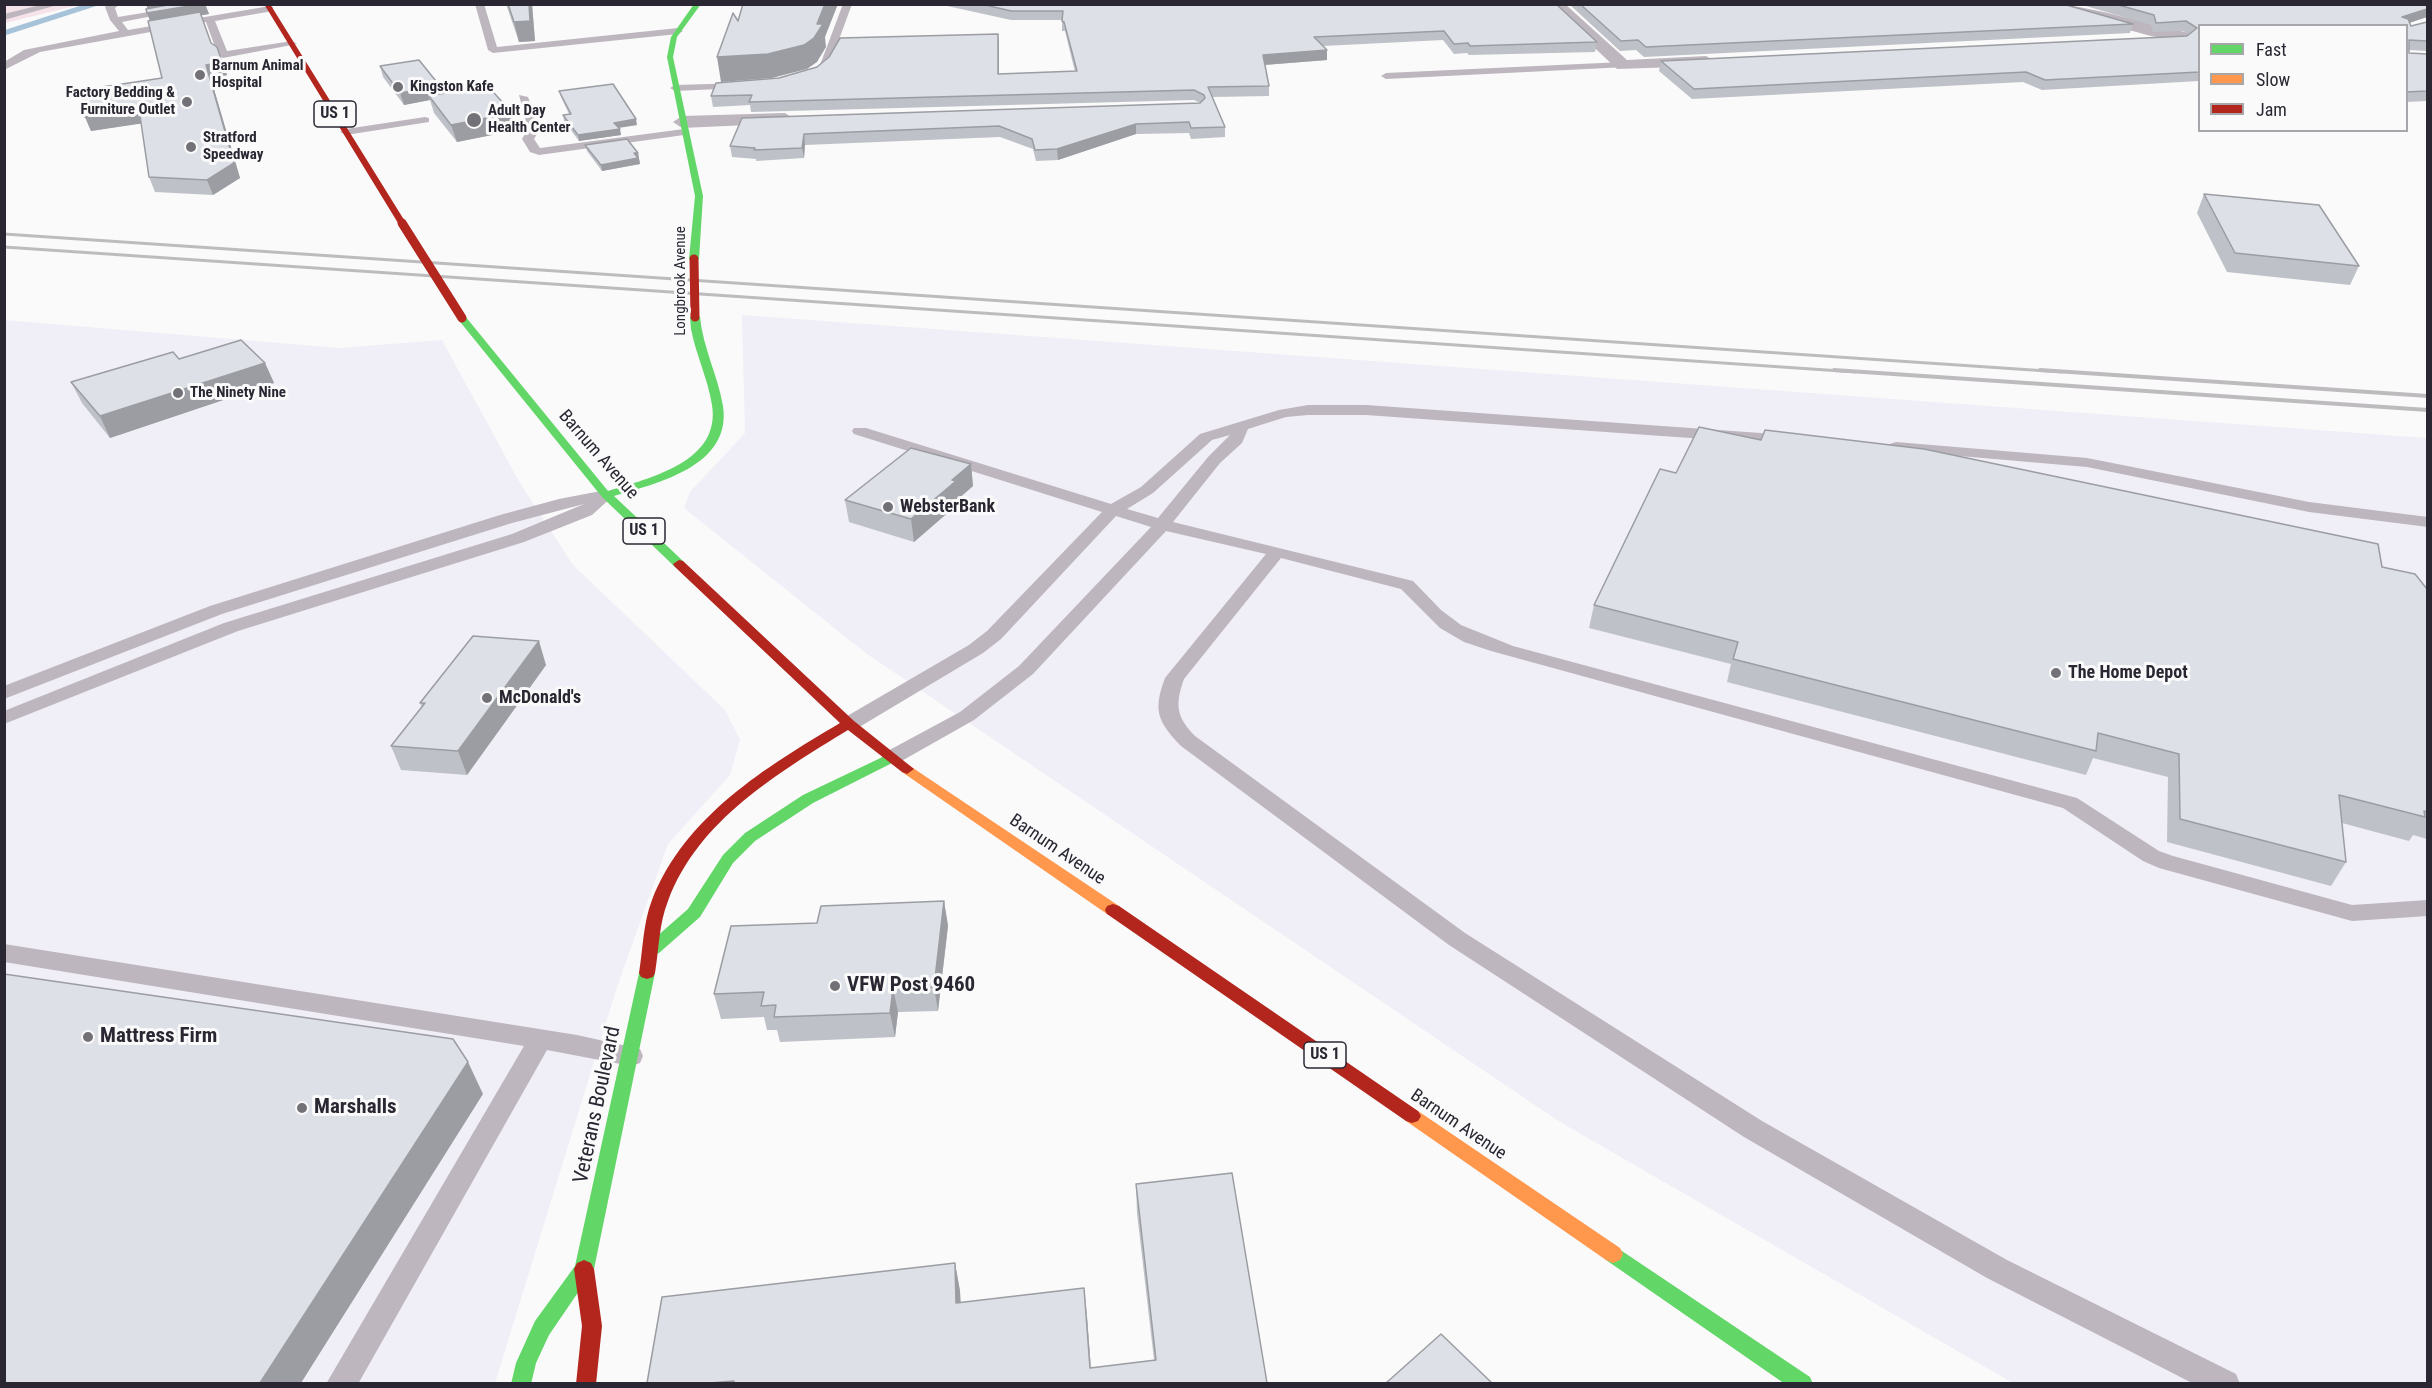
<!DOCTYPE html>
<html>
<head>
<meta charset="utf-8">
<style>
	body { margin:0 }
	#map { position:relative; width:2432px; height:1388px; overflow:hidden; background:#fafafa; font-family:"Roboto Condensed",sans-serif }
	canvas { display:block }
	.frame { position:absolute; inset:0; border:6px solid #2a2732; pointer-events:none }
	.legend { position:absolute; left:2198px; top:24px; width:210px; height:108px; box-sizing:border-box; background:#fafafa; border:2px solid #a7a6aa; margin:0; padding:8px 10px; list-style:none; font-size:18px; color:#2a2732 }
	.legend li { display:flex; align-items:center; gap:12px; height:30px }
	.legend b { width:30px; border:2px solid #a7a6aa }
</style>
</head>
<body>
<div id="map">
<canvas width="2432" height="1388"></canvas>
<div class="frame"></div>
<ul class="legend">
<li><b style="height:8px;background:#63d668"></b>Fast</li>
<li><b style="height:8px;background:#ff974d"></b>Slow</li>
<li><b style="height:8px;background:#b3261e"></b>Jam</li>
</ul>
</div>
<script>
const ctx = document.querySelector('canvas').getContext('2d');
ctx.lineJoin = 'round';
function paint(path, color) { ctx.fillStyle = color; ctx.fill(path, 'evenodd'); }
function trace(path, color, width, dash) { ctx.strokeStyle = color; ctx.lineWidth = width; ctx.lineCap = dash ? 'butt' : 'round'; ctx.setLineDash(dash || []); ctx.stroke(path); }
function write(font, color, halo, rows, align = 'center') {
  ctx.font = font + ' "Roboto Condensed",sans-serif'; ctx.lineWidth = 6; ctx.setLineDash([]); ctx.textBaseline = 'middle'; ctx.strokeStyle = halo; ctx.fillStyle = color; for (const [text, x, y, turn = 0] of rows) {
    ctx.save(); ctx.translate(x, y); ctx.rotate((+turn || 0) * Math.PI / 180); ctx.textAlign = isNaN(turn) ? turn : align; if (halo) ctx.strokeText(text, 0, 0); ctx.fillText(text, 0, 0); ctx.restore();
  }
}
paint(new Path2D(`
	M742,315L2427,438V1383H2013L1560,1122L867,654L684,508L690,492L745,433Z
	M4,320L339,348L442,340L520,483L573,565L725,710L740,740L730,775L668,844L617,987L495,1383H5Z`), '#f0eef6');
paint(new Path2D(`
	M5,4L79,5L5,23Z`), '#f6e3ea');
trace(new Path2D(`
	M4,33L94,4`), '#a7c3d9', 5);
paint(new Path2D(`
	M44,4H61L4,20V14Z
	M108,4H120L115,8L118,17L173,8L178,11L122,22L128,30L270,6L273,7V11L215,21L227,51L292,41L297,44L223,58L218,55L206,22L40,52L4,70V62L24,50L119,31L110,20L105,7Z
	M475,4H484L497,47L678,28L683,31L678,34L493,53L488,50Z
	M843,4H852L829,67L810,78H802V74L820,65Z
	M1623,62L1628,65L1627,67L1386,79L1381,76L1386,73Z
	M745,83V87L741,88L675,91L670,88L675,85Z
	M519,95L528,97L540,129L534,139L540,148L684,129L690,132L684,135L539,155L530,152L522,139L528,129Z
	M425,117L429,118V122L346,135L340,132L346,129Z
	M1308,405H1366L1789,435L1797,440L1789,445L1366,415H1308L1286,417L1248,429L1242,443L1220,463L1173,522L1413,581L1441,610L1461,625L1513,646L2077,798L2159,851L2173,856L2352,905L2428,900V916L2352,921L2159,868L2143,861L2063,808L1491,651L1464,642L1440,628L1401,589L1281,558L1184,679C1175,704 1176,717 1195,736L1465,933L1762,1121L2007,1260L2236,1374L2240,1384H2194L1987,1278L1744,1137L1449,945L1181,746C1157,721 1153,710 1165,678L1266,554L1166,531L1033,674L974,720L898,763H884L881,758L884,753L960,712L1019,666L1151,527L1116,516L1001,639L983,653L856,729H842L839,724L842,719L969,645L987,631L1102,512L854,434L852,431L854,428H866L1111,504L1141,487L1200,434L1279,410ZM1230,435L1208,457L1158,518L1127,509L1153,493L1212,440Z
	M1896,442L2087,458L2309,502L2428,517V527L2309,512L2087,467L1890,450L1888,447L1890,444Z
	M606,490L614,495L592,515L524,542L238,631L4,724V711L224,623L512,534L584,504L512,523L222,614L4,699V686L210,606L500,515L559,499Z
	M4,944L577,1035L640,1049L643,1056L640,1063L631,1066L547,1050L358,1384H326L524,1046L4,962Z`), '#beb6be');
paint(new Path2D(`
	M1548,4H1565L1627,60L1706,56L1715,61L1706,66L1617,69Z
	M2043,4C2093,4 2149,26 2200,35V45L2151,36L2044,7Z
	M785,113L794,119L792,123L682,128L673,122L682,116Z`), '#beb6be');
paint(new Path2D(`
	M694,4H701L677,37L673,57L703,196L699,259L694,262L689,259L695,196L667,57L671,37Z
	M695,314L700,317C703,348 718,376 723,406C732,466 658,483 614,496L683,561L685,564L679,568L675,567L602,497L457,318L465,316L608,491C650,478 721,462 712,405C708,379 696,355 691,329L690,317Z
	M891,753L896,755L898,758L896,761L813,803L755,841L733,863L700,917L659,953L653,955L647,953L645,949L647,945L688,909L723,855L745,833L803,795Z
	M647,967L653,969L655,973L594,1269L549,1335L536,1363L531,1384H511L516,1363L535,1321L575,1266L639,973L641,969Z
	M1613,1245L1810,1377L1813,1384H1785L1606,1260L1603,1254L1606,1248Z`), '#63d668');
paint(new Path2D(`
	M907,764L1119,906L1121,910L1119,914L1113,916L1107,914L902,772L900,769Z
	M1412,1109L1418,1111L1620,1248L1623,1254L1620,1260L1613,1263L1606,1260L1406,1121L1403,1116L1406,1111Z`), '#ff974d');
paint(new Path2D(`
	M264,4H270L406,223L405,225L398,223Z
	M679,560L683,561L854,721L914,769L907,774L902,772L848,730C778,773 698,820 668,901C659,923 659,949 655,973L653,977L647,979L641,977L639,973C643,949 643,923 652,900C685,816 766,767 840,723L675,567L673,564Z
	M1113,904L1119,906L1418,1111L1421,1116L1418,1121L1412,1123L1406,1121L1107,914L1105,910L1107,906Z
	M584,1260L591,1263L594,1269L602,1326L596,1384H576L582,1326L574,1269L577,1263Z`), '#b3261e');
trace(new Path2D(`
	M4,234L2062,372
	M4,247L1856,372`), '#bebbbf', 3);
trace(new Path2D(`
	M1834,370L2428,410
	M2040,370L2428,396`), '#bebbbf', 4);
trace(new Path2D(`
	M402,223L462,318
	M694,259L695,317`), '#b3261e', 9);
paint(new Path2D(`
	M146,4H205L209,14L201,15L211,43L222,60L227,75L211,79L240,178L213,195L155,192L149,177L141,123L91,131L85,117L162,78L148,9Z
	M506,4H532L535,41L519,42Z
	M938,4H1556L1597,42L1595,52L1469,55L1467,53L1454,54L1443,40L1323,46L1327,50V60L1265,65L1269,86V96L1212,97L1225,127V137L1191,139L1189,133L1136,134L1058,160L1036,161L1033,149L1000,137L805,145L804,158L756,161V159L732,157L730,146L742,118L1200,103L1194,100L751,112L750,105L713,107L711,96L779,78L998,34L999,74L1075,72L1065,31H1062V20H1011Z
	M1569,4H2063L2133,24L2130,33L1644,57L1636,50L1620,51Z
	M2079,4H2427V17L2409,23L2411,26L2427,22V51L2409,50V53L2427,54V101L2406,102V26H2199V81L2042,90L2023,82L1692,99L1659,71L1661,61L2187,36L2188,34L2183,31L2153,32L2151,25Z
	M380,66L440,86L443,93L512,113L517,130L457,142L434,113L430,100L404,105L383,77Z
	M559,91L637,125L619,128L621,135L579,141L564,121L563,115L569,114L561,97Z
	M585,145L638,153L640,164L602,171L587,151Z
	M2204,194L2359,266L2350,285L2227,272L2197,213Z
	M179,359L265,363L274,383L110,438L82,403L71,382Z
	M971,464L973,486L958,499L959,503L914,542L849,522L845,500Z
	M1676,473L2382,567L2427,589V839L2413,835L2409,841L2342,823L2346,862L2331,886L2167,842L2168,777L2093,758L2086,775L1727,682L1731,664L1589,628L1594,605Z
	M546,665L467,775L401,770L391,746L422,707L420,703Z
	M944,901L948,926L938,1011L898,1012L895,1037L780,1042L777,1030H767L764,1017L721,1019L714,994L817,923Z
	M1136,1184L1267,1383H647L955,1263L960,1291L961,1303L1084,1288L1091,1368L1154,1360L1137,1213Z`), '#bec1c7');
paint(new Path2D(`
	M146,4H185L148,10Z
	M201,4H205L209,14L151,24L147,13Z
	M529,4H532L535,41L519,42L514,22Z
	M825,4H838L825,37L826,47L817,62L807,69L772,78L721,82L717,57L817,24Z
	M2427,9V17L2400,26L2402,17Z
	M998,34L999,44V84L998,74Z
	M217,47L227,75L211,79L240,178L213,195L207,180L206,65Z
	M1327,50V60L1263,65V55Z
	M440,86L444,97L429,96L430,100L404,105L400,93Z
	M139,109L145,123L91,131L85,117Z
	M512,113L517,130L457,142L451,125Z
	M636,119L637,125L616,128L614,123Z
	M1136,124V134L1058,160L1057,149Z
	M620,129L621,135L579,141L578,135Z
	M804,134L805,145L804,158L802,148Z
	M634,153H638L640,164L602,171L601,165Z
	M265,363L274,383L110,438L100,416Z
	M971,464L973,486L958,499L959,503L914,542L911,519L952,480Z
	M539,641L546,665L467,775L458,751Z
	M944,901L948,926L938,1011L934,987Z
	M893,988L898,1012L895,1037L890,1013Z
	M468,1062L483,1094L301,1383H260Z
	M955,1263L960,1291L961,1332L956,1303Z
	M1084,1288L1087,1316L1092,1383Z`), '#9b9da2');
const building = new Path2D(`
	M173,4H201L147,13L146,9Z
	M508,4H529L530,21L514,22Z
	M743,4H825L817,24H823L814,38L804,45L768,54L717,57L733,13L738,21Z
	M981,4H1556L1597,42L1470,46L1468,43L1454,44L1444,31L1314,37L1327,50L1263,55L1269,86L1208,87L1225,127L1191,128L1189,122L1136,124L1057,149L1035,150L1032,139L999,126L804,134L802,148L754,150L755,148L730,146L742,118L1200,103L1205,98L1204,95L1194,90L749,102L752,95L711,96L716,83L779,78L817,67L829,57L840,38L998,34V74L1077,71L1064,22L1062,21L1063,11H1011Z
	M1580,4H2063L2133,24L1646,47L1638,40L1621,41Z
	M2115,4H2427V9L2402,17L2408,19L2411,26L2427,22V41L2409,40V53L2427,54V91L2406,92V26H2199V72L2045,80L2026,72L1694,89L1661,61L2187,36L2197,28L2186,21L2156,23L2154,15Z
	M200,12L211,43L217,47L222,62L206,65L234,163L207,180L149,177L139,109L85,117L82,90L162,78L148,21Z
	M419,60L440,86L400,93L380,66Z
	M613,84L636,119L614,123L620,129L578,135L563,115L571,114L559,91Z
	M487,85L512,113L451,125L429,96Z
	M627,139L638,153H634L638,158L601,165L585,145Z
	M2204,194L2319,205L2359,266L2235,253Z
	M241,340L265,363L100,416L71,382L173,352L179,359Z
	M1699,427L1761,440L1765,430L1924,449L2378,544L2382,567L2415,574L2427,589V812L2424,811L2425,817L2339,795L2346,862L2180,819L2179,754L2098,733L2096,751L1733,659L1738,642L1594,605L1660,469L1676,473Z
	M911,448L971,464L952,480L956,481L911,519L845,500Z
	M473,636L539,641L458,751L391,746L425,703H420Z
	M944,901L934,987L893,988L890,1013L774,1017L776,1005L761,1006L764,992L714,994L731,926L817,923L821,906Z
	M4,974L453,1039L468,1062L260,1383H4Z
	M1232,1173L1267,1383H734V1381L710,1383H647L662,1297L955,1263L956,1303L1084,1288L1090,1368L1156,1360L1136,1184Z
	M1441,1334L1492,1383H1386Z`);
paint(building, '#dde0e7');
trace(building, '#9b9da2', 1.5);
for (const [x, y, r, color] of [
	[200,75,6,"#737178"],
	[398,87,6,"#737178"],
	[187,102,6,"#737178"],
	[474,120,8,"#737178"],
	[191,147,6,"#737178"],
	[178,393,6,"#737178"],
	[888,507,6,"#737178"],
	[2056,673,6,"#737178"],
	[487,698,6,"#737178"],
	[835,986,6,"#737178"],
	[88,1037,6,"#737178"],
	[302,1108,6,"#737178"]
]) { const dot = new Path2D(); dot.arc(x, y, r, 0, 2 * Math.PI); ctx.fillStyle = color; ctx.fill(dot); trace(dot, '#fafafa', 2); }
write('bold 15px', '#2a2732', '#fafafa', [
	["Barnum Animal",212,66],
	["Hospital",212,83],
	["Kingston Kafe",410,87],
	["Factory Bedding &",175,93,"right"],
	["Furniture Outlet",175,110,"right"],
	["Adult Day",488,111],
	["Health Center",488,128],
	["Stratford",203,138],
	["Speedway",203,155],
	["The Ninety Nine",190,393]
], 'left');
write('15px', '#2a2732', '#fafafa', [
	["Longbrook Avenue",681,281,-90]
]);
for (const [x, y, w] of [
	[335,114,42],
	[644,531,42],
	[1325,1055,42]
]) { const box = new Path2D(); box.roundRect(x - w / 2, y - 13, w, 26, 4.5); ctx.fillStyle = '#fafafa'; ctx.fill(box); trace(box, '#2a2732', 1.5); }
write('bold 16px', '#2a2732', null, [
	["US 1",335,114],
	["US 1",644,531],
	["US 1",1325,1055]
]);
write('18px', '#2a2732', '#fafafa', [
	["Barnum Avenue",598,455,49],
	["Barnum Avenue",1057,850,34],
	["Barnum Avenue",1458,1125,34]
]);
write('bold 18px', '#2a2732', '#fafafa', [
	["WebsterBank",900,507],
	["The Home Depot",2068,673],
	["McDonald's",499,698]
], 'left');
write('bold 21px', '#2a2732', '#fafafa', [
	["VFW Post 9460",847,986],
	["Mattress Firm",100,1037],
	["Marshalls",314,1108]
], 'left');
write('21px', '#2a2732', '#fafafa', [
	["Veterans Boulevard",598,1105,-78]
]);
</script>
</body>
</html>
